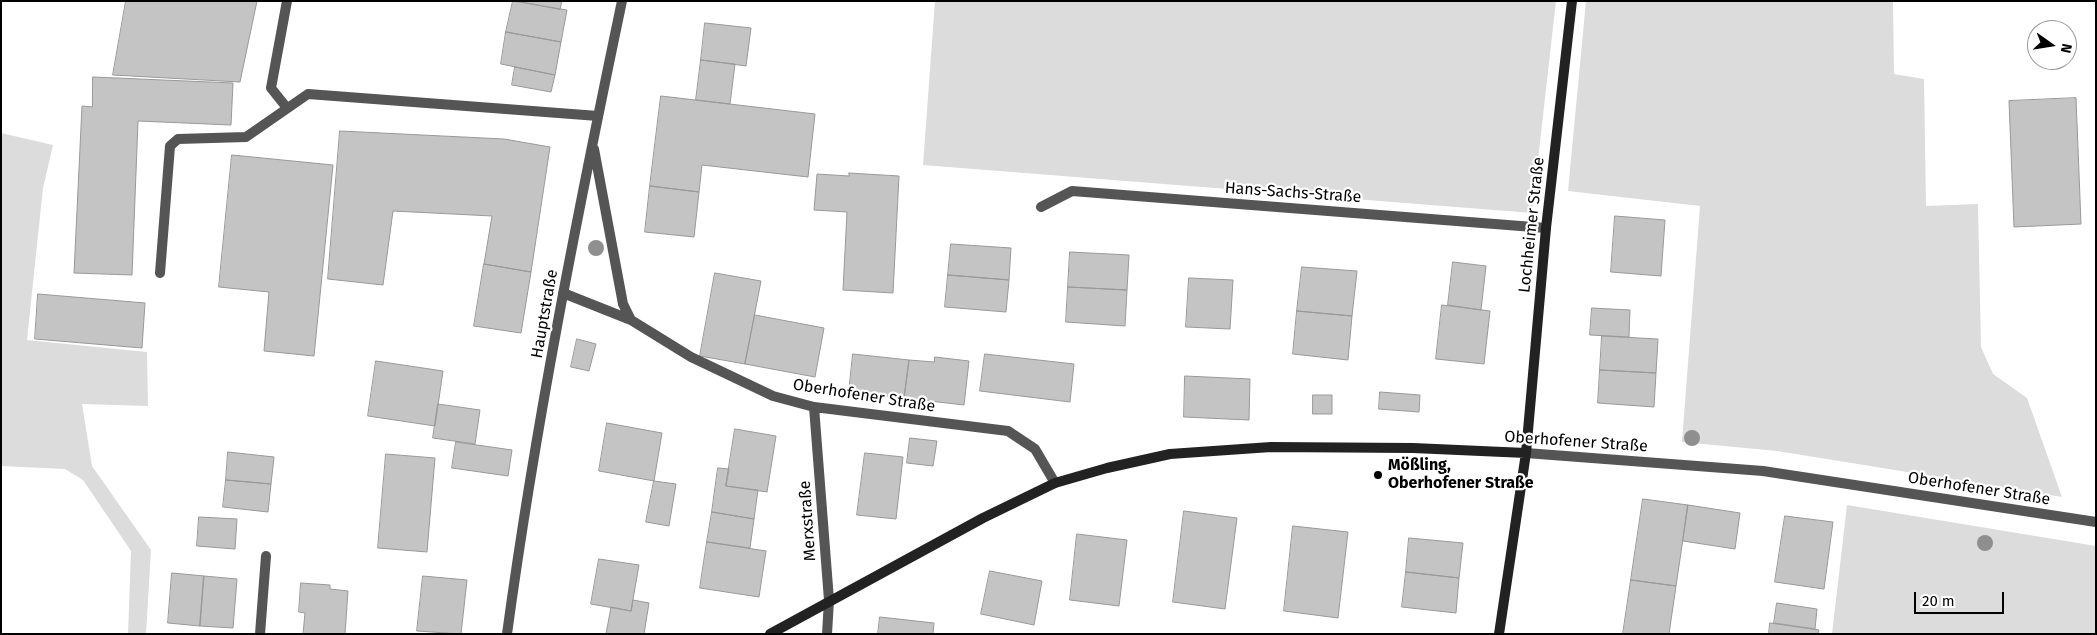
<!DOCTYPE html>
<html>
<head>
<meta charset="utf-8">
<style>
	body { margin:0 }
	#map { position:relative; width:2097px; height:635px; overflow:hidden; background:#fff; font-family:"Fira Sans",sans-serif }
	canvas { display:block }
	.frame { position:absolute; inset:0; border:2px solid #000; pointer-events:none }
	.north { position:absolute; left:2027px; top:20px; width:50px; height:50px; box-sizing:border-box; background:#fff; border:1px solid #999; border-radius:50%; rotate:103deg; font-size:14px; font-weight:700; line-height:20px; text-align:center; color:#000 }
	.north::after { content:''; display:block; margin:auto; width:18px; height:22px; background:#000; clip-path:polygon(50% 0,100% 100%,50% 72%,0 100%) }
	.scale { position:absolute; left:1914px; top:592px; width:90px; height:22px; box-sizing:border-box; border:2px solid #000; border-top:0; padding-left:6px; font-size:15px; line-height:18px; white-space:nowrap; color:#000; -webkit-text-stroke:4px #fff; paint-order:stroke }
</style>
</head>
<body>
<div id="map">
<canvas width="2097" height="635"></canvas>
<div class="frame"></div>
<div class="north">N</div>
<div class="scale">20 m</div>
</div>
<script>
const ctx = document.querySelector('canvas').getContext('2d');
ctx.lineJoin = 'round';
function paint(path, color) { ctx.fillStyle = color; ctx.fill(path, 'evenodd'); }
function trace(path, color, width, dash) { ctx.strokeStyle = color; ctx.lineWidth = width; ctx.lineCap = dash ? 'butt' : 'round'; ctx.setLineDash(dash || []); ctx.stroke(path); }
function write(font, color, halo, rows, align = 'center') {
  ctx.font = font + ' "Fira Sans",sans-serif'; ctx.lineWidth = 4.5; ctx.setLineDash([]); ctx.textBaseline = 'middle'; ctx.strokeStyle = halo; ctx.fillStyle = color; for (const [text, x, y, turn = 0] of rows) {
    ctx.save(); ctx.translate(x, y); ctx.rotate((+turn || 0) * Math.PI / 180); ctx.textAlign = isNaN(turn) ? turn : align; if (halo) ctx.strokeText(text, 0, 0); ctx.fillText(text, 0, 0); ctx.restore();
  }
}
paint(new Path2D(`
	M935,1H1556L1532,213L923,165Z
	M1586,1H1893L1894,74L1924,79L1926,206L1978,204L1981,347L1993,374L2027,398L2062,497L1777,451L1682,442L1700,206L1568,191Z
	M1,133L53,145L43,188L27,340L147,352L148,406L82,404L92,466L151,550L146,634H128L131,551L83,480L65,469L1,466Z
	M1847,505L2096,546V634H1832Z`), '#dcdcdc');
const building = new Path2D(`
	M126,1H257L240,82L113,75Z
	M513,1L567,10L561,42L506,32Z
	M517,1H562L560,9Z
	M705,23L751,28L746,66L701,60Z
	M506,32L561,42L555,75L501,64Z
	M701,60L735,64L730,104L696,100Z
	M515,67L555,75L551,92L512,85Z
	M93,77L233,83L231,125L138,121L132,275L74,273L82,106L92,107Z
	M661,96L815,114L808,177L702,165L699,192L650,186Z
	M2076,98L2081,224L2014,227L2009,101Z
	M340,131L504,139L550,147L531,272L484,264L492,216L393,211L383,285L328,279Z
	M232,155L333,165L314,356L264,351L269,292L219,287Z
	M849,173L899,176L893,293L843,290L847,212L814,210L817,174L849,176Z
	M650,186L699,192L694,237L645,232Z
	M1615,216L1665,220L1661,276L1611,272Z
	M951,244L1011,248L1009,280L948,275Z
	M1070,252L1129,255L1127,290L1068,287Z
	M1453,262L1486,266L1481,310L1448,305Z
	M484,264L531,272L521,333L474,326Z
	M1302,267L1357,271L1352,316L1297,311Z
	M715,273L761,281L745,364L700,356Z
	M948,275L1009,280L1006,312L945,307Z
	M1189,278L1233,280L1230,329L1186,327Z
	M1068,287L1127,290L1125,326L1066,322Z
	M38,294L145,303L142,348L35,339Z
	M1442,305L1490,311L1484,364L1436,359Z
	M1592,308L1630,310L1629,337L1590,335Z
	M1297,311L1352,316L1348,360L1293,354Z
	M755,315L824,328L815,377L745,364Z
	M1602,336L1658,339L1656,373L1600,370Z
	M577,339L596,344L589,371L571,367Z
	M853,354L909,360L904,398L849,392Z
	M985,354L1074,364L1070,402L980,391Z
	M935,357L969,361L964,405L904,398L909,360L934,362Z
	M376,361L443,371L435,426L368,416Z
	M1600,370L1656,373L1654,407L1598,403Z
	M1185,376L1250,379L1249,420L1184,417Z
	M1380,392L1420,395L1419,412L1379,409Z
	M1313,395H1332V414H1313Z
	M438,404L480,410L475,444L433,438Z
	M607,423L662,433L654,481L599,471Z
	M735,429L776,436L767,492L726,486Z
	M910,438L937,441L933,466L907,463Z
	M456,442L512,450L508,476L452,468Z
	M228,452L274,457L271,484L226,480Z
	M865,453L903,457L896,519L857,515Z
	M386,454L435,458L427,552L378,548Z
	M718,468L729,469L726,486L758,490L754,519L712,512Z
	M226,480L271,484L268,512L223,507Z
	M654,481L676,484L669,526L646,522Z
	M1643,499L1688,505L1676,586L1631,580Z
	M1688,505L1740,513L1735,549L1683,541Z
	M1184,511L1237,518L1225,609L1173,602Z
	M712,512L754,519L750,548L707,542Z
	M1785,516L1833,522L1824,589L1775,582Z
	M199,517L237,519L235,549L197,546Z
	M1293,526L1348,532L1338,618L1284,611Z
	M1077,534L1127,540L1119,606L1070,600Z
	M1409,538L1463,543L1459,578L1406,572Z
	M707,542L766,551L759,597L700,588Z
	M599,559L639,565L631,611L591,604Z
	M990,571L1042,581L1034,625L981,614Z
	M1406,572L1459,578L1456,613L1402,607Z
	M172,573L204,576L200,626L168,623Z
	M204,576L237,579L233,628L200,626Z
	M423,576L467,580L461,634L417,631Z
	M1631,580L1676,586L1669,634H1623Z
	M301,583L330,585V589L348,591L345,634H303L305,613L299,612Z
	M633,600L649,603L644,634H606L611,607L631,611Z
	M1777,603L1817,609L1815,629L1774,623Z
	M880,617L934,623L933,634H878Z
	M1770,623L1819,630L1818,634H1769Z`);
paint(building, '#c4c4c4');
trace(building, '#999', 1);
trace(new Path2D(`
	M287,1L271,88L287,108
	M160,273L170,146L178,139L246,137L308,94L598,116
	M260,634L266,556`), '#555', 10);
trace(new Path2D(`
	M594,149L623,304L631,320
	M1041,207L1072,191L1546,228
	M563,293L631,320L691,357L773,396L814,407L1008,431L1035,449L1055,483
	M814,407L829,600L827,634
	M1526,453L1763,471L2096,522
	M507,634C536,421 578,211 622,1`), '#555', 10);
trace(new Path2D(`
	M770,634L983,518L1055,483L1107,468L1170,454L1271,447L1413,448L1526,453
	M1499,634L1526,453L1546,228L1572,1`), '#222', 10);
ctx.fillStyle = '#8f8f8f';
for (const [x, y] of [
	[596,248],
	[1692,438],
	[1985,543]
]) { ctx.beginPath(); ctx.arc(x, y, 8, 0, 2 * Math.PI); ctx.fill(); }
for (const [x, y, r, color] of [
	[1378,475,5,"#000"]
]) { const dot = new Path2D(); dot.arc(x, y, r, 0, 2 * Math.PI); ctx.fillStyle = color; ctx.fill(dot); trace(dot, '#fff', 2); }
write('16px', '#000', '#fff', [
	["Hans-Sachs-Straße",1293,193,4],
	["Lochheimer Straße",1532,225,-84],
	["Hauptstraße",545,314,-80],
	["Oberhofener Straße",864,396,9],
	["Oberhofener Straße",1576,442,4],
	["Oberhofener Straße",1979,489,9],
	["Merxstraße",808,521,-94]
]);
write('bold 16px', '#000', '#fff', [
	["Mößling,",1388,466],
	["Oberhofener Straße",1388,484]
], 'left');
</script>
</body>
</html>
